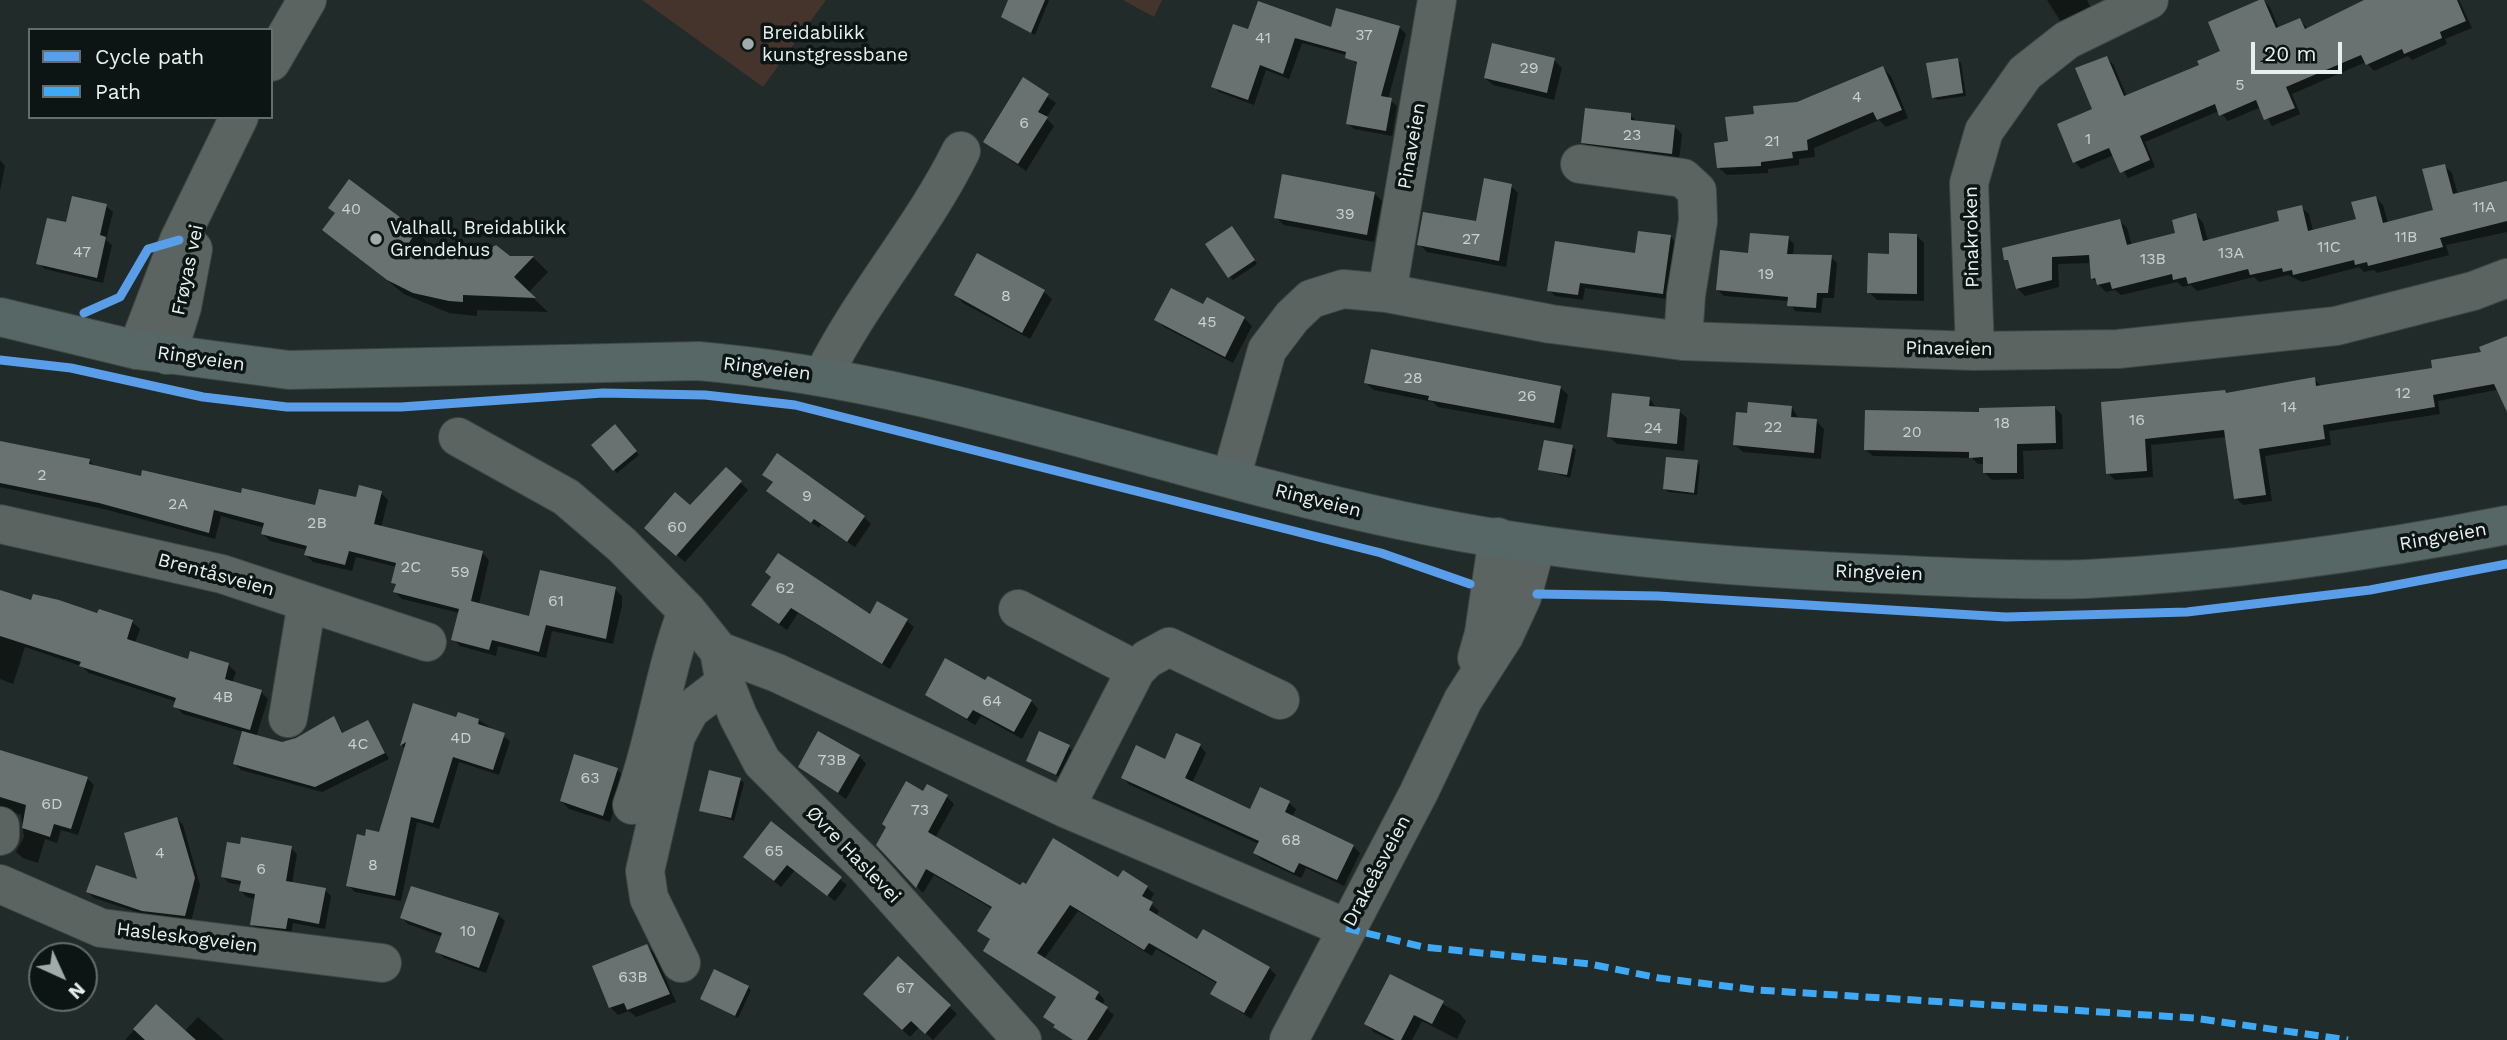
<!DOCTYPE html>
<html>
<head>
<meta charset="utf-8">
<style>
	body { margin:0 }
	#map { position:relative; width:2507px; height:1040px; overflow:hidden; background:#212b29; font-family:"Work Sans",sans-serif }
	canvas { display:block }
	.legend { position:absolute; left:28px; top:28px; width:245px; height:91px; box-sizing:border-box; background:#0d1514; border:2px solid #646d6c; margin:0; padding:9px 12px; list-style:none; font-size:21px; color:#e6f1ef }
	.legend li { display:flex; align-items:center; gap:14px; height:35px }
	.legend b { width:35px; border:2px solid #646d6c }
	.north { position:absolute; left:28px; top:942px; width:70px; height:70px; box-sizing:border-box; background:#0d1514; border:2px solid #646d6c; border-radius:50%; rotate:135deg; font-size:19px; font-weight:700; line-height:28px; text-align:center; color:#e6f1ef }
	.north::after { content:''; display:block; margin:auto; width:24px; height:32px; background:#a1acaa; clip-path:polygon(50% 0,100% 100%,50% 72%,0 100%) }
	.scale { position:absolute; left:2251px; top:42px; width:91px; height:32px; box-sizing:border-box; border:4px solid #e6f1ef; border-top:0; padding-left:9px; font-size:21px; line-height:24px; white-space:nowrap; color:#e6f1ef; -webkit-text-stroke:5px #0d1514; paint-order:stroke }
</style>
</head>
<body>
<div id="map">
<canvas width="2507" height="1040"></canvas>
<ul class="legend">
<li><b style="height:9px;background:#5a9eea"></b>Cycle path</li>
<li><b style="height:9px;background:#3fa9f5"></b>Path</li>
</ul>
<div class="north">N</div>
<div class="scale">20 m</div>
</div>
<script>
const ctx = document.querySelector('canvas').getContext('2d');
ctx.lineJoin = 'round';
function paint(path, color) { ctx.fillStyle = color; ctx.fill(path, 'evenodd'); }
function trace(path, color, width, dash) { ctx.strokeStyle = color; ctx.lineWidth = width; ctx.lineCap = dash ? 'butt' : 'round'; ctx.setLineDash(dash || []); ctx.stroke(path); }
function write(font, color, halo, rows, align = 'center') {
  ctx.font = font + ' "Work Sans",sans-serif'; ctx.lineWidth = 7; ctx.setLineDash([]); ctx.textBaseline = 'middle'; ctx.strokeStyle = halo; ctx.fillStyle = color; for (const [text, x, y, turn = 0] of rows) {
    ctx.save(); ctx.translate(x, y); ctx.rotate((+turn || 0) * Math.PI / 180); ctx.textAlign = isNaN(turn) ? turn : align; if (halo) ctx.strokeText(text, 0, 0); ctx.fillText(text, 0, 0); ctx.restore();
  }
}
paint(new Path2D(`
	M642,0H826L763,87Z
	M1123,0H1162L1154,17Z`), '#45342c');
paint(new Path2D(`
	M1010,0H1049L1035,35L1003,17Z
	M2047,0H2087L2092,10L2063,25Z
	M2263,0L2270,7L2279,29L2300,20L2308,29L2365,0H2459L2472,28L2445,39L2447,44L2412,60L2408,56L2374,71L2366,62L2292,94L2300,114L2272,126L2261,107L2228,121L2219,111L2145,142L2155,167L2128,178L2114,155L2081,169L2075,162L2095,110L2107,58L2113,64L2127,97L2201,66L2222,52Z
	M1399,27L1406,34L1388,99L1397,106L1392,136L1354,129L1348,123L1358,65L1346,55L1302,43L1289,79L1266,70L1254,105L1219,92L1213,86L1249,31Z
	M1554,60L1562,68L1554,100L1493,85L1485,78Z
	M1957,60L1961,63L1966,96L1937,100L1933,97Z
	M1883,68L1891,76L1908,118L1886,127L1879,120L1814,148L1815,157L1799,159V165L1768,169V173L1727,175L1719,168L1730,143L1756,116L1798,103Z
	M1024,80L1056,103L1046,118L1054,126L1026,171L985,142Z
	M1630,115L1638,122L1675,127L1682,134L1679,161L1590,150L1582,142Z
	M0,160L5,166L0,191Z
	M2445,166L2452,173L2458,195L2507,182V232L2446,245L2449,255L2377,273L2374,270L2364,272L2359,267L2302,282L2288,275L2259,282L2254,277L2197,291L2191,285L2183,287L2177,282L2121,295L2115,290L2106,292L2093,279L2091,263L2058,264L2059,287L2025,296L2017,288L2004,249L2120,221L2127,228L2132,246L2177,234L2196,215L2203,223L2208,241L2282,223L2301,207L2309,214L2313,231L2358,220L2376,198L2383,205L2388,223L2435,211Z
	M1511,186L1518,193L1506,267L1427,252L1419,244L1477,223Z
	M1374,193L1382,201L1374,242L1284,225L1276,217Z
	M106,206L113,212L106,240L112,245L103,283L45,269L38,263L67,224Z
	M325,230L416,231L431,246L509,258H534L548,272L528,293L548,312L477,310V316L449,313L404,294Z
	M1235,231L1257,264L1233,280L1230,277Z
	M1916,235L1924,243V301L1877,300L1869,292Z
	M1671,237L1676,243L1668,299L1585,288L1583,300L1555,296L1549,290L1636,255Z
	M1788,238L1794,244L1793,256L1831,257L1837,263L1834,298H1823L1821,313L1795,311L1789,301L1724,296L1718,290L1750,254Z
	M977,255L1044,292L1052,299L1030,339L963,303L956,295Z
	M1204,306L1244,318L1252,326L1233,363L1164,327L1156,320Z
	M2507,338V388L2438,401L2440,414L2329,431L2331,445L2265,456L2272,501L2243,505L2236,498L2227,437L2151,445L2153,477L2115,480L2108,473L2102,404L2227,395L2314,379L2322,387L2434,369L2484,353Z
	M1366,383L1560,387L1568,395L1561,429L1438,407L1433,402L1374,390Z
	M1650,399L1657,409L1679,411L1687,418L1684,451L1617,444L1609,437Z
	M1792,408L1799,419L1816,421L1824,429L1821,459L1743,452L1735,445L1749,415Z
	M2055,408L2062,415L2063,449L2023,451L2024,479L1992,480L1985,473V464H1978L1972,458L1873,456L1865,449L1981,414Z
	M618,430L639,455L617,473L593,445Z
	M0,443L90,461L96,467L142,478L316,508L381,493L388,500L381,528L482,553L489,560L479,604L531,618L615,589L622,596V605L613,644L552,631L546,658L498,646L496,656L460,646L453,639L460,613L402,599L395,592L397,586L393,582L397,567L356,557L352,571L313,562L306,555L307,550L270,541L263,534L265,528L221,516L215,539L108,510L0,487Z
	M1572,447L1576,450L1570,478L1540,469Z
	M1697,462L1700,465L1697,495L1668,492L1665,489Z
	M765,475L864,517L871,524L855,547L821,525L819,528L775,497L774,483Z
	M740,482L748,490L685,562L654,535L691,507Z
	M772,578L870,616L907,621L914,627L890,669L798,613L787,630L760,611L753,605Z
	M0,592L32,602L34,596L132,622L140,629L135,643L189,661L228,665L236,672L232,683L261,692L268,699L256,737L282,744L297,740L334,718L344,734L368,722L389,759L322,792L241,770L235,764L244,732L183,714L175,706L177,702L89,673L81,666L25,647L13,684L0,679Z
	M986,682L1031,701L1038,709L1022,739L981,716L975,725L927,695Z
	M414,706L457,719L479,720L510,741L499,775L459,762L439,829L417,822L401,901L355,892L348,885L366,838L380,834L406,750L402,745Z
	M1200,746L1206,753L1192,783L1251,811L1289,803L1296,809L1292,817L1353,846L1360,853L1344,886L1306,868L1301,878L1262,860L1255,853L1259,844L1130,785L1123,778Z
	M1069,747L1072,750L1059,777L1028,761Z
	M0,751L87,778L94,785L78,835L61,830L57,843L45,839L38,863L23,858L16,852L24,837L21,815L9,810L0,812Z
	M859,756L866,764L846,799L800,767Z
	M617,770L625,777L610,822L569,809L561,801Z
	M740,780L744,783L734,821L701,810Z
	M924,793L947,797L954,804L935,838L1021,888L1119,880L1147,887L1154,894L1149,902L1159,911L1156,916L1198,941L1269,968L1276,975L1251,1019L1212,993L1218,984L1156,949L1152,956L1078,911L1044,959L1098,993L1105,1000L1102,1005L1114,1015L1098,1040H1074L1045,1017L1057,998L985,951L992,941L979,930L993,909L934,875L923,893L878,845Z
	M177,819L183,825L200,885L191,922L149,916L94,898L88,892L140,882Z
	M771,824L847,885L835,901L795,870L781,887L752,863Z
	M291,848L297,854L292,884L325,890L331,896L325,929L293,923L291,934L258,930L252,924L256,899L247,897L241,891L242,885L229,883L223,877Z
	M456,900L498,915L505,921L486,973L444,958L437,951L443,937L408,924L402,918L455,903Z
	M647,946L655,954L676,1002L636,1017L629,1011L618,1015L610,1007Z
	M898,959L957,1014L933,1040L919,1027L910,1037L872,1002Z
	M1391,976L1459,1013L1466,1021L1457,1039L1422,1021L1412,1040H1390L1374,1032L1366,1024Z
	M748,987L751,990L738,1018L702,999Z
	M156,1006L184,1032L198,1017L224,1040H125Z`), '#0007');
paint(new Path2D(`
	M1008,0H1045L1031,33L1001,17Z
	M2259,0H2264L2276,28L2300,18L2305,29L2364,0H2457L2466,21L2440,32L2442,38L2404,54L2402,49L2366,65L2361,55L2286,87L2295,108L2264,120L2256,100L2219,116L2215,104L2140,136L2150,160L2120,173L2109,148L2073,163L2057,124L2092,109L2075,68L2107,56L2124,96L2199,65L2197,61L2220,51L2208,22Z
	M1258,1L1331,27L1336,8L1400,26L1381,96L1392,98L1386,131L1346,124L1357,62L1345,58L1346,52L1295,38L1283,74L1260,65L1248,100L1211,87L1233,24L1248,29Z
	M1492,43L1555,58L1547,93L1484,78Z
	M1958,58L1963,93L1932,98L1926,63Z
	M1883,66L1902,110L1877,120L1873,112L1807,140L1808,150L1792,152L1793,158L1761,162V166L1717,168L1714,143L1728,141L1725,117L1754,114L1753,106L1797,102Z
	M1023,77L1049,94L1038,112L1048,117L1018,164L983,142Z
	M1585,108L1631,113V120L1675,125L1672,154L1581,143Z
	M2445,164L2453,194L2507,181V221L2440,238L2443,247L2368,266L2367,262L2355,265L2354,260L2293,275L2292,270L2283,272L2282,268L2250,275L2248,269L2188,284L2186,277L2173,280L2172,274L2112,289L2110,282L2097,285L2095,278L2091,279L2089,255L2052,257V280L2016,289L2008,260H2004L2002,248L2120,219L2127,245L2175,233L2172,220L2196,213L2203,241L2279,221L2277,211L2302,205L2308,231L2356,219L2351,202L2376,196L2383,223L2433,210L2422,169Z
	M1282,174L1375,192L1367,235L1274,218Z
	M1484,178L1512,184L1499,261L1417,245L1423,212L1476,221Z
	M349,179L417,230L409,243L482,253L496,245L510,256H534L514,277L536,298L463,295V302L449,301L413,293L387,280L322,230L335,213L328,208Z
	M72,196L107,204L100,235L106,237L97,278L36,264L47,218L66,222Z
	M1232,226L1255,260L1228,278L1205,244Z
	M1638,231L1671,235L1663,294L1580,283L1578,295L1547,291L1555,241L1635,253Z
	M1750,233L1789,236L1787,254L1832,255L1828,293H1817L1816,308L1787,306L1788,297L1716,290L1720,250L1748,253Z
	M1889,233L1917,234V294L1867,293L1868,253L1889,254Z
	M977,253L1045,290L1022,333L954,295Z
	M1171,288L1203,304L1207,297L1245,317L1225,357L1154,320Z
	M2507,336V412L2494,384L2433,395L2435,407L2323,425L2325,439L2259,449L2266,495L2234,499L2224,430L2145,439L2147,471L2106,474L2101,402L2225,390L2226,393L2315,377L2316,386L2432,368L2431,360L2481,352L2479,347Z
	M1371,349L1561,386L1554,423L1428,400L1429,396L1364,383Z
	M1612,393L1650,397L1649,406L1680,409L1677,444L1607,437Z
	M1748,402L1792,406L1791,417L1817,419L1814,453L1733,445L1736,412L1747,413Z
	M2055,406L2056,443L2017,444V473H1983V457L1969,458V452L1864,450L1865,410L1979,412V408Z
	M615,424L637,451L613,471L591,445Z
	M1544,440L1573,445L1567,475L1538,470Z
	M0,441L90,459L89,464L141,476L142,470L241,493L242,488L315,505L319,489L356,497L359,485L382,491L374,524L483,551L471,601L529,616L540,570L616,587L606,639L546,625L539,652L492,640L489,650L451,640L459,609L393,592L396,584L391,583L396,563L349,551L345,565L304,555L307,546L261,534L264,523L214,510L209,533L99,503L0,483Z
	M777,453L865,516L847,542L814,519L811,523L766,491L773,482L762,475Z
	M1666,457L1698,460L1694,493L1663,489Z
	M726,467L742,481L676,556L644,528L675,492L690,505Z
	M778,553L870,614L877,601L908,619L882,664L791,608L779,624L751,605L771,577L765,572Z
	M0,590L31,600L33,594L59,600L97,613L99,609L133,620L127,639L188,659L190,651L229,663L225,679L262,690L250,730L173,707L176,698L79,666L81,662L0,636Z
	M945,658L985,680L988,676L1032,700L1014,732L973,710L967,719L925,695Z
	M413,703L456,717L458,712L479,719L478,724L505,733L493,770L453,757L433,823L411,817L395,896L346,886L357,834L365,836L366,829L379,832L406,742L400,746Z
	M334,716L342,733L368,720L385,753L315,787L233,764L242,731L282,742L296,738Z
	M818,731L860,755L838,793L798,767Z
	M1039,731L1070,745L1056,775L1026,761Z
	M1176,733L1201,744L1185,778L1250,809L1260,787L1290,801L1285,812L1354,845L1337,880L1299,863L1294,873L1253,853L1259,841L1121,778L1136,745L1165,759Z
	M0,750L88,777L71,829L54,824L50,837L22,828L26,805L0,797Z
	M574,754L618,768L603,816L560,801Z
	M709,770L741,778L731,818L699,811Z
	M906,781L923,791L927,784L948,795L928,832L1020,885L1023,882L1026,884L1053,838L1118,877L1123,870L1148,886L1142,896L1153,902L1149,910L1197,939L1203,929L1270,967L1244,1013L1210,994L1217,982L1149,943L1144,950L1070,905L1037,953L1099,992L1095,999L1108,1007L1087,1040H1073L1053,1027L1055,1025L1043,1017L1056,997L983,951L990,939L977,931L992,907L926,869L916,888L876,845L886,827L882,824Z
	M177,817L195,878L185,916L142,911L86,892L96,865L137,879L124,833Z
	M771,821L842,877L827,896L787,865L774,881L743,857Z
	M241,837L292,846L286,881L326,888L319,924L288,918L286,929L250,925L255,894L239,891L241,881L221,877L227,842L240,844Z
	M411,886L499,913L479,968L435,952L442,933L400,918Z
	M647,944L670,994L627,1010L624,1003L609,1008L592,966Z
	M898,956L951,1005L925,1034L911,1021L902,1030L863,994Z
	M714,969L749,986L735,1016L700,999Z
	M1390,974L1444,1001L1432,1024L1414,1015L1401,1040H1395L1364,1024Z
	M156,1004L196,1040H145L133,1029Z`), '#6a7271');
const minor = new Path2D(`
	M271,62L307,0
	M1580,164L1683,178L1697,191L1698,221L1686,295L1683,341
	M1387,293L1437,0
	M137,350L179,240L239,117
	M1975,351L1969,183L1984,131L2025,73L2067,40L2149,0
	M167,355L182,307L193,249
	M823,376C862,297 922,230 961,151
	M458,437L566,497L622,545L687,611L719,651L777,673L1065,808L1346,928
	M1231,478L1267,350L1292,317L1311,299L1343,289L1387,293L1551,324L1683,341L1975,351L2118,349L2336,326L2473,291L2507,278
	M0,524L222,574L427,642
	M1018,609L1136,670
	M719,651L725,683L738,716L762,762L865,865L1022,1040
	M1477,658L1484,633L1498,537
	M288,718L307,602
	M632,805C656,740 663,674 687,611
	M1065,808L1136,670L1147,659L1169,647L1280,700
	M0,826V836
	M0,884L101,928L382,963
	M681,963L649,898L645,871L676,736L690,710L725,683
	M1289,1040L1418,794L1463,700L1504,636L1522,597L1536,545`);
const major = new Path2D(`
	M0,317L137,350L289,370L698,361C938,381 1165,471 1399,520C1558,554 1721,567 1884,574C1951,577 2020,581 2087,579C2228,572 2369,552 2507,525`);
trace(minor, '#3f4746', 40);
trace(major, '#3f4746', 40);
trace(minor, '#5c6462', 38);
trace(major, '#566765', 38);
trace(new Path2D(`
	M1346,928L1423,947L1590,964L1659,978L1758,990L2194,1018L2348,1040`), '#3fa9f5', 7, [14, 7]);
trace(new Path2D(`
	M84,313L120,297L148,249L179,240
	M0,360L71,368L203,397L287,407H401L603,393L705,395L795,405L1381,553L1470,584
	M1537,594L1658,596L2006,617L2187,612L2370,590L2507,564`), '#5a9eea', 9);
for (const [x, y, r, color] of [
	[748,44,7,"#a1acaa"],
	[376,239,7,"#a1acaa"]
]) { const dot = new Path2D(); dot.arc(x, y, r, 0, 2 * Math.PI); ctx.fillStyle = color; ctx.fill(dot); trace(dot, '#0d1514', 2.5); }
write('16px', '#c7d1d0', null, [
	["37",1364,35],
	["41",1263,38],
	["29",1529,68],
	["5",2240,85],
	["4",1857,97],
	["6",1024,123],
	["23",1632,135],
	["1",2088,139],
	["21",1772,141],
	["11A",2484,207],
	["40",351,209],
	["39",1345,214],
	["11B",2406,237],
	["27",1471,239],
	["11C",2329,247],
	["47",82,252],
	["13A",2231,253],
	["13B",2153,259],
	["19",1766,274],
	["8",1006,296],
	["45",1207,322],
	["28",1413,378],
	["12",2403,393],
	["26",1527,396],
	["14",2289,407],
	["16",2137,420],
	["18",2002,423],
	["22",1773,427],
	["24",1653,428],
	["20",1912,432],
	["2",42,475],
	["9",807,496],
	["2A",178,504],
	["2B",317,523],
	["60",677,527],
	["2C",411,567],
	["59",460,572],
	["62",785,588],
	["61",556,601],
	["4B",223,697],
	["64",992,701],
	["4D",461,738],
	["4C",358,744],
	["73B",832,760],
	["63",590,778],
	["6D",52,804],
	["73",920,810],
	["68",1291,840],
	["65",774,851],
	["4",160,853],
	["8",373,865],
	["6",261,869],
	["10",468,931],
	["63B",633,977],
	["67",905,988]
]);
write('19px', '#e6f1ef', '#0d1514', [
	["Breidablikk",762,33],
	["kunstgressbane",762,55],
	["Valhall, Breidablikk",390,228],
	["Grendehus",390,250]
], 'left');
write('19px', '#e6f1ef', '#0d1514', [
	["Pinaveien",1412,146,-80],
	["Pinakroken",1972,237,-91],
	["Frøyas vei",188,270,-78],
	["Pinaveien",1949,349,1],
	["Ringveien",201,359,8],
	["Ringveien",767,369,7],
	["Ringveien",1318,501,14],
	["Ringveien",2443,537,-10],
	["Ringveien",1879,573,2],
	["Brentåsveien",216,575,15],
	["Øvre Haslevei",853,855,46],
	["Drakeåsveien",1377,871,-62],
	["Hasleskogveien",187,938,7]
]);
</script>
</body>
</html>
